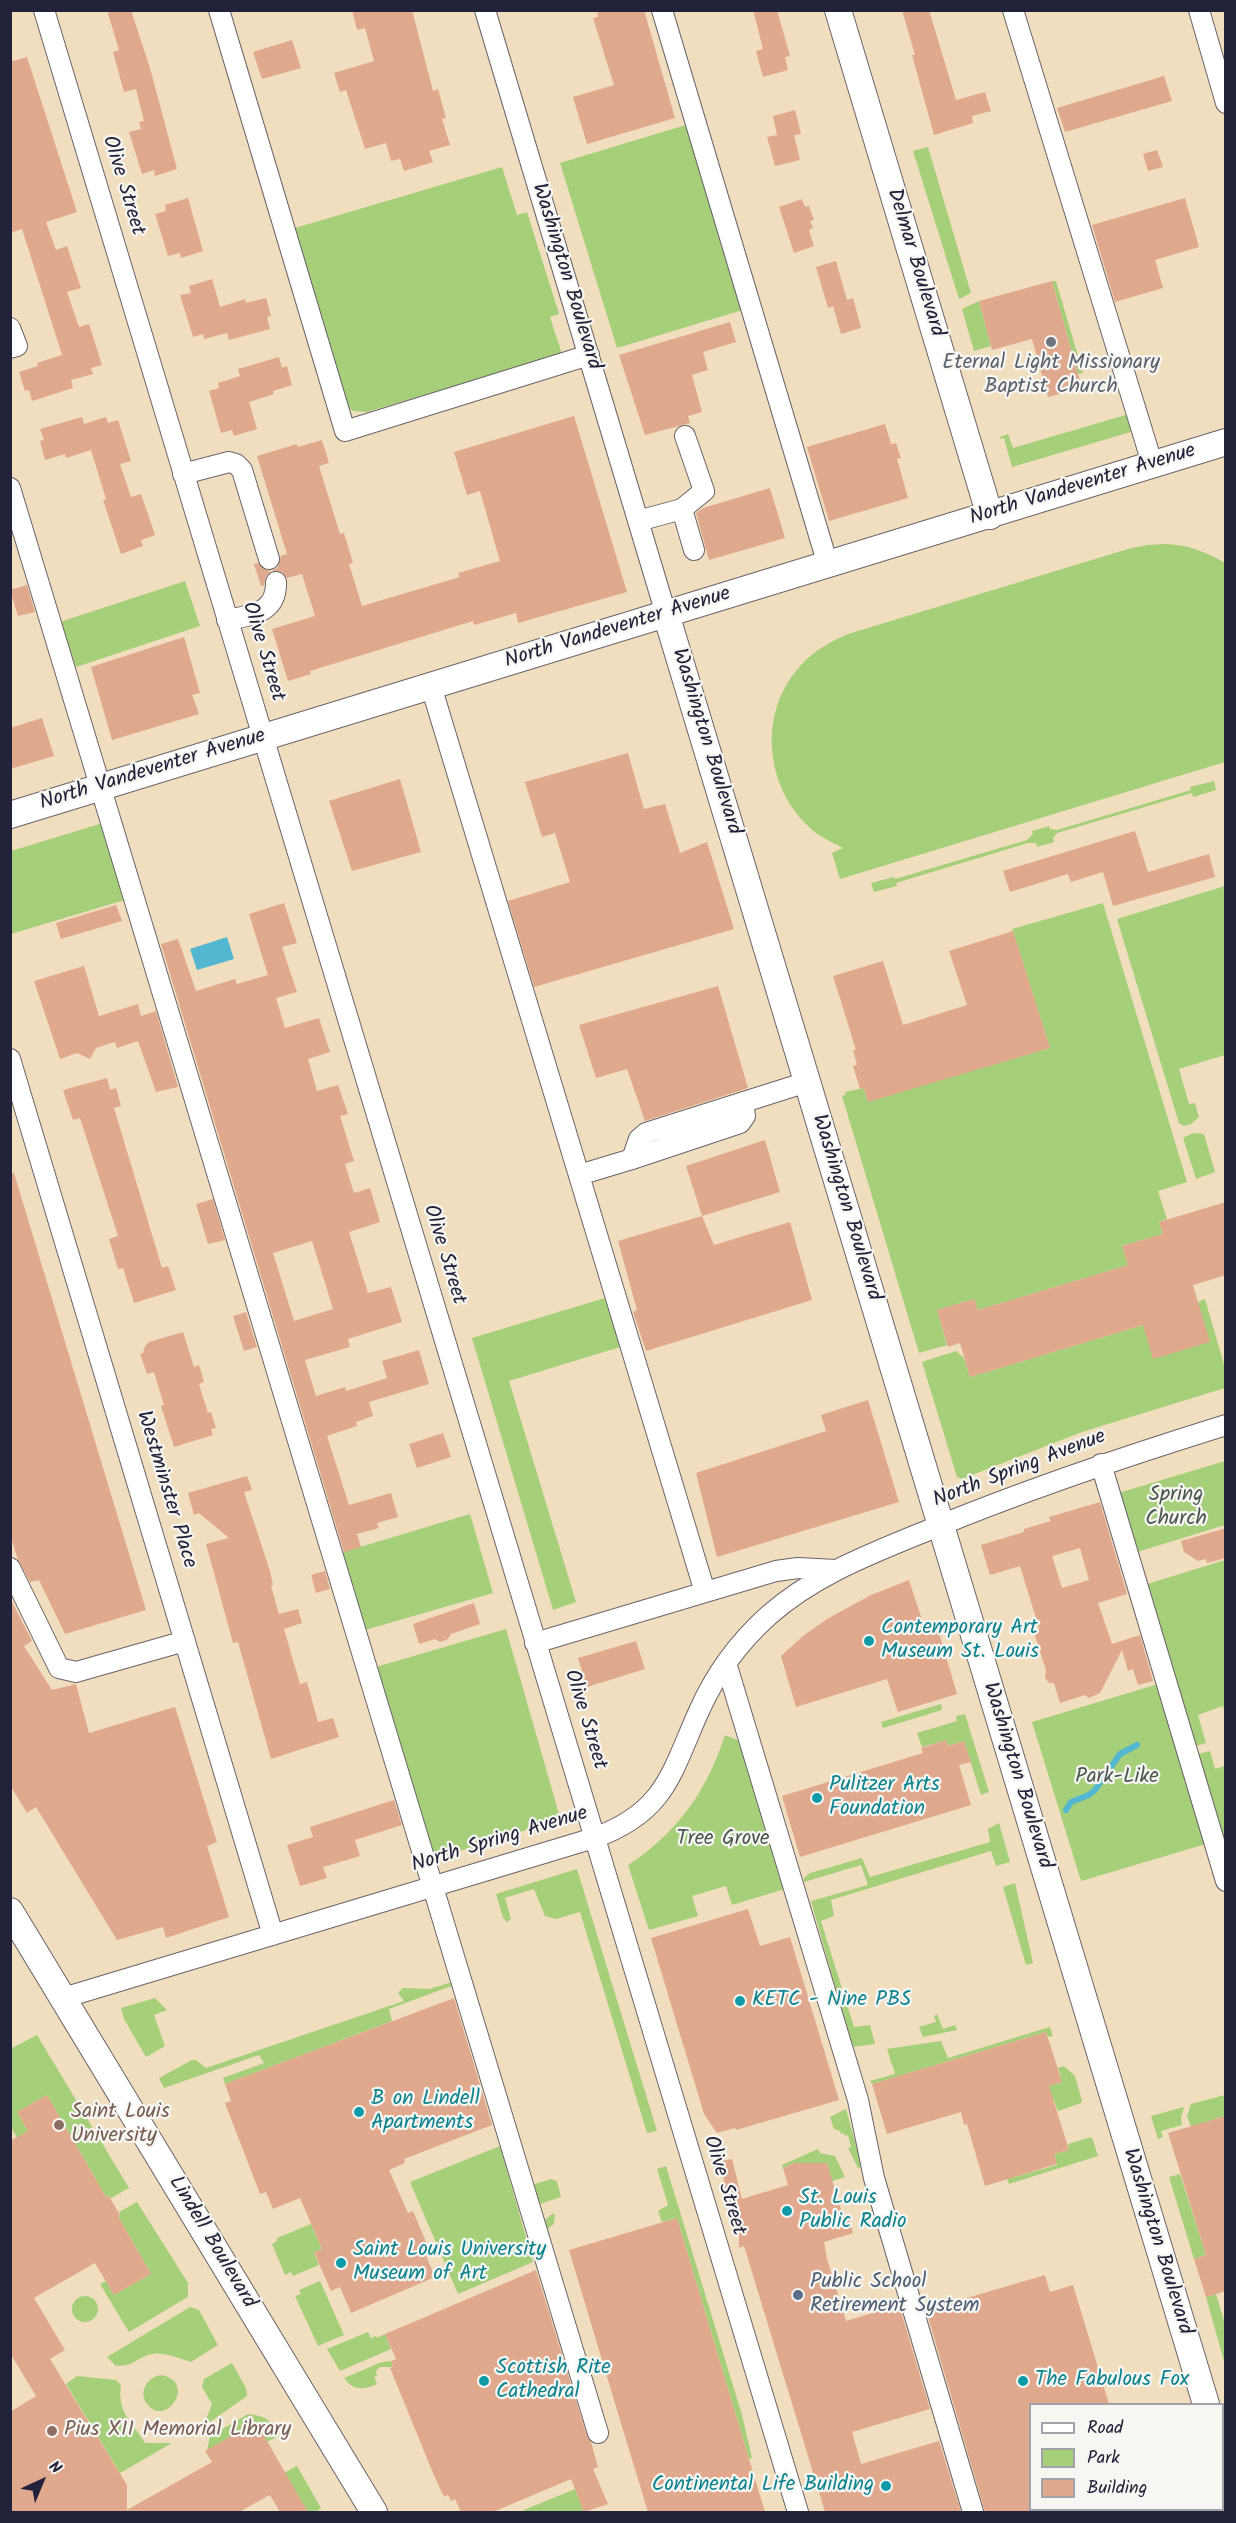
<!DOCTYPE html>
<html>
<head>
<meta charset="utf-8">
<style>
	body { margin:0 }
	#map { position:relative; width:1236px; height:2523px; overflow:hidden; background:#f1debf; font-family:Kalam,sans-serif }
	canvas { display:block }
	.frame { position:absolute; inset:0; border:12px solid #22223b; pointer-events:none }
	.legend { position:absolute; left:1029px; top:2403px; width:195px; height:108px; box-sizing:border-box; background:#f6f6f2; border:2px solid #a1a1a9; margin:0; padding:8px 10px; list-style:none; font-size:18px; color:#22223b }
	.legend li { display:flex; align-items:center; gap:12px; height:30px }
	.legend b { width:30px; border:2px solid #a1a1a9 }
	.north { position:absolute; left:12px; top:2451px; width:60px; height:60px; -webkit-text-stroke:4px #f6f6f2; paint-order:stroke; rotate:44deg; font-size:16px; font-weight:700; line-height:24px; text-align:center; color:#22223b }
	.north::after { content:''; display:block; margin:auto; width:21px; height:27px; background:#22223b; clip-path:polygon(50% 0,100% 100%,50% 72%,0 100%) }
</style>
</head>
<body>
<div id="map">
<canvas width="1236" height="2523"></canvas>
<div class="frame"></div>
<ul class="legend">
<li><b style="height:8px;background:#fff"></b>Road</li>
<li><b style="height:16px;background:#a6cf7a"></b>Park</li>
<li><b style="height:16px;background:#e0a98d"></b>Building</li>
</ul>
<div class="north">N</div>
</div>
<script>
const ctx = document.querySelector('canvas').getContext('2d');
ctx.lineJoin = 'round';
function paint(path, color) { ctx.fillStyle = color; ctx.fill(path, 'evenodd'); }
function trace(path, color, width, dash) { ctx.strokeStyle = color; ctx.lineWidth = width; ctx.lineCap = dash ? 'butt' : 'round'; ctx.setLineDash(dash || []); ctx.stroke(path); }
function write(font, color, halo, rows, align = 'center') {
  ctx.font = font + ' Kalam,sans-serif'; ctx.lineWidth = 4.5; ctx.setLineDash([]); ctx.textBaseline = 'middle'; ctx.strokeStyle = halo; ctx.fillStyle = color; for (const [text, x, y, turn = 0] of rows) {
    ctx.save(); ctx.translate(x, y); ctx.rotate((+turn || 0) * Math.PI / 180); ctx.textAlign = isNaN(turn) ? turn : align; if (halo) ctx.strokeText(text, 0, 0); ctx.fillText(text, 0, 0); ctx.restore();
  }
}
paint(new Path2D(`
	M689,124L746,309L617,348L560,163Z
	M928,147L971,293L959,299L913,151Z
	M502,167L517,215L527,212L559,314L550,317L562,354L367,412L353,411L348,407L295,228Z
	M1052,281H1056L1083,373L1078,374Z
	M979,301L991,346L974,351L962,309Z
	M1129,414L1134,431L1012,467L1004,438L1000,439V437L1008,434L1013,448Z
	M1166,544C1189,545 1206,552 1225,563V762L840,879L832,853L843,848C831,842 818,836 808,826C764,784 758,710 802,664C815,650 831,641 848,634L1128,549L1147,545Z
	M185,581L200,626L76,667L60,622Z
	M1214,781L1216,790L1193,797L1192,793L1057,833L1053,838L1054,842L1037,847L1036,843H1028L896,883L897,886L874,892L871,883L894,877L895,879L1027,840L1033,834L1032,831L1049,826L1050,829L1057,830L1191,790L1190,787Z
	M103,823L128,899L11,934V851Z
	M1225,886V1055L1179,1069L1189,1104L1195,1103L1199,1117L1191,1124L1184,1126L1179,1123L1117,919Z
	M1103,903L1187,1182L1158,1191L1167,1219L1159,1222L1163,1234L1122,1246L1128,1265L978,1310L974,1299L937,1310L947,1345L919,1353L842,1096L846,1095L845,1092L864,1088L868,1101L1050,1048L1012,929Z
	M1193,1133L1204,1134L1215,1172L1196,1179L1183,1138Z
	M605,1298L620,1347L509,1381L576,1602L553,1610L472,1338Z
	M1205,1299L1225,1368V1388L1082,1432L962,1479L957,1477L922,1362L956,1351L964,1358L970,1377L1143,1325Z
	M1225,1461V1525L1134,1553L1115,1494Z
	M470,1514L493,1593L365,1630L340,1553Z
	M1225,1560V1715L1223,1706L1198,1715L1206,1743L1193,1747L1144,1585Z
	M506,1629L559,1814L558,1820L434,1859L376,1667Z
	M1158,1684L1206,1844L1081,1881L1032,1722Z
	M941,1704L942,1710L883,1728L881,1722Z
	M965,1714L989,1792L981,1795L964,1741L948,1746L946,1740L922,1747L917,1733L957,1721L956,1716Z
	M725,1735L740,1741L785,1889L732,1905L726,1886L692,1896L698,1916L649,1930L628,1865C677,1833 707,1791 725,1735Z
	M1210,1751L1215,1769L1225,1766L1226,1850L1196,1759L1198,1754Z
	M999,1823L1010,1862L996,1866L991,1851L831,1900L834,1916L821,1921L854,2027L870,2025L875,2044L852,2047L811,1901L868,1885L861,1865L804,1882V1878L810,1873L862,1858L870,1877L990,1842L988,1829Z
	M577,1869L657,2131L647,2133L580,1912L556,1919L545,1916L534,1889L505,1898L511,1919L507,1922L503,1918L496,1894Z
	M1015,1883L1033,1963L1026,1965L1003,1887Z
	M452,1982L454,1985L389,2009L392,2021L225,2084L223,2078L264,2063L259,2055L164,2088L159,2078L192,2060H196L206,2068L404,2001L398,1993L403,1988L429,1989Z
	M155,1998L167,2010L154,2015L165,2046L146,2057L124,2019L121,2008Z
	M937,2014L943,2029L955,2025L957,2030L923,2037L919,2027L936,2022L934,2016Z
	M1050,2027L1053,2036L1048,2037L1046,2032L872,2084L870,2081L895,2074L887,2049L941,2041L948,2058Z
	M37,2035L129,2188L111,2198L109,2196L106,2197L47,2095L17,2112L28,2131L17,2138L11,2127L10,2049Z
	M1064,2066L1075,2076L1082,2101L1081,2103L1058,2111L1048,2086L1062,2082L1058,2068Z
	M1225,2095V2116L1191,2127L1187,2116L1191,2104Z
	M1184,2107L1181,2118L1182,2125L1161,2131L1163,2137L1158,2139L1151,2116Z
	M846,2109L862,2167L858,2168L848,2148L851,2147L848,2135L845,2136L844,2133L841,2134L840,2131L834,2129L830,2117Z
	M1091,2137L1093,2140L1098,2156L1009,2184L1007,2179L1057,2165L1054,2154L1069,2150L1068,2144Z
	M500,2146L533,2262L458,2294L410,2182Z
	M818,2149L820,2153L835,2156L845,2177L832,2181L827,2163H794L783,2168L782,2165Z
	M666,2166L742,2415L752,2458L749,2459L677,2218L662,2222L658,2211L668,2205L657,2169Z
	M1180,2174L1206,2255L1194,2259L1169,2177Z
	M551,2179L557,2181L561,2197L540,2204L545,2220L553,2213L555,2215L554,2224L547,2229L544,2228L532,2185Z
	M137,2202L188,2283V2297L129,2332L100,2284L106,2281L114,2295L151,2274L118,2216L120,2215L119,2212Z
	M311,2224L322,2249L314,2253L319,2265L293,2276L291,2272L285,2275L272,2244L277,2241V2238Z
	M320,2281L344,2335L318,2346L295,2296L301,2294L299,2290Z
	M1216,2294L1225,2324V2365L1206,2297Z
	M72 2309a13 13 0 1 1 26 0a13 13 0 1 1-26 0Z
	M190,2307L199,2310L218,2345L191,2362C178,2358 162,2350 148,2355C132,2361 136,2365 116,2366L107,2357Z
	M368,2332L371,2338L376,2336L377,2338L385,2334L391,2349L340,2371L327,2349Z
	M391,2361L393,2367H380L376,2371L377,2376L374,2377L377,2384C364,2390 353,2391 344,2378L382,2362Z
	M232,2363L246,2388L247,2396L203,2427L212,2404L202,2387L204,2379Z
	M160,2375C198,2380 167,2429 147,2404C138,2392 147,2378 160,2375Z
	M77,2376L116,2380L121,2385C117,2414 132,2421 145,2443H172L120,2473L66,2384Z
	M248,2414C268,2417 268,2418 279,2436L267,2442L207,2450L210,2436Z
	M297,2466L321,2508L316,2512H308L284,2473Z
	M575,2489L584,2512H519Z`), '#a6cf7a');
paint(new Path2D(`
	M227,937L234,959L197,970L190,949Z`), '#53b7d1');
trace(new Path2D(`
	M1066,1810L1071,1802L1089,1795L1095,1790L1120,1754L1137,1745`), '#53b7d1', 6);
paint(new Path2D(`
	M107,10H131L150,68L177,169L155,176L154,170L142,174L129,132L141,129L139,122L144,121L136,89L124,92L113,52L119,50Z
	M352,10H412L433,91L438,89L446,118L442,119L450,145L429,151L433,162L404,171L400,159L391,161L386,143L365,149L346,90L340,92L334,73L374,61L365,28L357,30Z
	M597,10H644L675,118L587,144L573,97L614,85L593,18L598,17Z
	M753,10H777L790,56L785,57L788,70L763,77L756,51L763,49Z
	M902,10H929L956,100L985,92L991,111L972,116L973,123L934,135L912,55H915Z
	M292,40L301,68L262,79L253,52Z
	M27,57L77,212L46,222L56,250L67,246L81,288L67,292L79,327L89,324L102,365L91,368L93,374L71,380L73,388L32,401L29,390L25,391L19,372L38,366L37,363L62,355L22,229L10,233V62Z
	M1164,76L1172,101L1065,132L1057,108Z
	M795,110L801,134L794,135L800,160L775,166L767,137L777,135L773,116Z
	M1157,150L1163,167L1148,171L1143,154Z
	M188,198L203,251L181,258L180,253L168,256L155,214L166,211L165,205Z
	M1185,198L1199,247L1155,260L1163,288L1115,302L1092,225Z
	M802,199L805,207L809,206L814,220L810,221L813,228L809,230L814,246L794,253L779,207Z
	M836,261L847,300L853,298L861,328L841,334L833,306L828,308L816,267Z
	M212,279L220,307L245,299L246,303L266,298L271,316L267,317L270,329L229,340L227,333L204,339L203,334L193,337L180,295L191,293L189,286Z
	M1052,281L1082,388L1048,397L1032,339L992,350L979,301Z
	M730,322L736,342L703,352L708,370L692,375L702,412L688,416L690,423L645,435L619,355Z
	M279,357L282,368L287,366L292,385L273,391L274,394L249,402L257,429L234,436L232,430L221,433L209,391L219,388L218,383L240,376L238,369Z
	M574,416L627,592L518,623L516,613L474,625L473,621L310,671L311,674L288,681L272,629L315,616L302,574L287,578L282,572L271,571L266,576L264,585L261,586L254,564L258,563L266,570L272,571L278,567L281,556L287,554L257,456L297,444L298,447L322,440L329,463L319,466L340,534L344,533L353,563L349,564L362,606L460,577L458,573L500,561L480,491L467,495L454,452Z
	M82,417L84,424L106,417L108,423L118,420L131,461L120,464L131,497L141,494L155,535L141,540L143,546L121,554L103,500L106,499L91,450L66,458L65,454L45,460L40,441L44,440L40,429Z
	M885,424L891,444L896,443L901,458L897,459L908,498L829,521L807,447Z
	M770,488L785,538L709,560L696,513L703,508Z
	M27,585L35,612L18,616L10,590Z
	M184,637L200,693L192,695L199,714L112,740L91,667Z
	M42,718L54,756L10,769V728Z
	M628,753L644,809L665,804L680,853L707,842L734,929L534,987L508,901L570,882L555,833L542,837L525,782Z
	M400,779L421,852L352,871L329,801Z
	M1135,831L1148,872L1209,854L1215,877L1113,906L1103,872L1071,882L1068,874L1010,892L1003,871Z
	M284,903L297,943L282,947L297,992L276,998L285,1028L319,1018L330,1052L308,1059L317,1091L338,1085L348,1114L340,1116L354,1161L345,1164L354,1193L370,1188L380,1222L349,1232L368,1293L391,1287L402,1322L348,1339L350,1347L305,1360L316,1396L345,1387L346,1391L387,1378L382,1361L419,1350L429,1384L369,1402L373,1416L356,1422L357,1426L327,1436L349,1505L391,1493L398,1517L377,1523L379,1528L357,1534L361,1547L344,1552L161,944L178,939L196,991L235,979L237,984L268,975L249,914ZM312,1241L333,1309L294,1321L273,1253Z
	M116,905L122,921L61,939L56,923Z
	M1013,931L1050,1048L868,1102L864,1088L860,1089L853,1066L857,1065L853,1050H856L833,976L883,961L903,1025L967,1005L949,951Z
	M84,966L99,1016L138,1004L141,1016L156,1011L178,1087L156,1092L138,1041L117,1048L115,1042L96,1048L90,1059L77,1053L60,1059L34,981Z
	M718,986L748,1088L645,1121L627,1069L596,1078L579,1025Z
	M107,1078L110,1090L116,1088L121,1106L114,1108L162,1268L168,1266L176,1290L134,1303L123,1268L118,1269L109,1239L118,1236L80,1118L73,1120L63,1090Z
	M765,1140L780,1192L702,1216L686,1166Z
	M14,1173L146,1610L65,1634L39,1580L30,1582L18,1560L10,1534V1174Z
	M213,1199L225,1240L208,1244L196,1204Z
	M1226,1202V1275L1193,1285L1210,1342L1153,1359L1143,1325L970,1377L960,1343L948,1347L937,1310L974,1299L978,1310L1128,1265L1122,1246L1163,1234L1159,1222Z
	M702,1216L714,1245L790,1222L812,1300L646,1351L633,1312L637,1310L618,1241Z
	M246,1312L257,1347L244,1351L233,1316Z
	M183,1332L194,1367L199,1365L204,1382L199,1384L208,1413L211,1412L216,1428L211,1429L213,1435L174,1447L161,1406L164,1405L154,1372L147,1374L140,1354L143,1353L145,1346L149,1342Z
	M868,1400L899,1502L717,1557L696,1473L826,1431L821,1415Z
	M443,1433L451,1457L417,1468L409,1444Z
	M247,1476L252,1490L244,1492L270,1571L273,1585L271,1586L279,1614L298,1609L302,1623L284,1629L300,1684L307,1682L318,1722L333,1718L339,1737L271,1759L238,1642L233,1643L206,1544L229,1538L199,1513L194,1515L188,1493Z
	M1100,1502L1127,1594L1098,1603L1112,1644L1140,1635L1153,1681L1138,1685L1133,1669L1128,1671L1122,1650L1100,1693L1089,1698L1085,1695L1060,1703L1054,1683H1049L1045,1678L1046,1670L1033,1630L1039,1628L1020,1566L990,1575L981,1545L1024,1532V1529L1051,1521L1049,1517ZM1080,1548L1089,1580L1062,1588L1052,1556Z
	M1226,1528V1558L1207,1563L1206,1559L1198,1561L1184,1552L1181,1541Z
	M325,1571L330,1589L316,1593L311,1575Z
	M909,1580L925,1629L937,1626L957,1694L898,1712L887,1679L796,1707L781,1656L803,1636L827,1619L871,1595Z
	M10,1598L32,1641L24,1646L52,1690L76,1684L89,1733L175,1707L217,1842L207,1846L229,1917L166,1938L163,1927L117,1940L36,1807L27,1813L10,1785Z
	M474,1603L480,1624L451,1634L448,1639L440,1642L435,1639L419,1644L413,1624Z
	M636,1641L645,1669L587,1687L578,1658Z
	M946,1740L948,1746L964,1741L971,1762L959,1765L971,1805L800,1857L782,1796L923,1753L921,1748Z
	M394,1800L402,1825L355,1840L360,1856L323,1867L327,1878L300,1886L287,1845L313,1837L310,1827Z
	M748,1909L760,1946L790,1937L839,2100L736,2130L735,2128L717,2133L704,2114L651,1938Z
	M454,1998L492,2125L404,2159L405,2163L389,2170L408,2213L413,2211L429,2249L424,2251L435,2277L351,2313L340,2287L331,2291L314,2252L322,2249L300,2198L273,2209L266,2192L260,2194L225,2103L231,2101L225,2084Z
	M1046,2032L1062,2082L1049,2086L1069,2150L1054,2154L1057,2164L985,2186L967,2124L964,2125L961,2112L887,2134L872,2084Z
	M47,2095L106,2197L109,2196L120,2215L118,2216L151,2274L114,2295L95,2263L34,2298L65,2350L50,2359L127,2485V2510L212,2462L205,2451L256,2422L308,2512H280L270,2495L239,2512H10V2412L36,2396L10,2353V2141L28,2131L17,2112Z
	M1226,2116V2291L1206,2297L1194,2259L1206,2255L1168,2133Z
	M732,2159L742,2199L788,2185L783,2168L794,2163H827L843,2216L848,2215L853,2233L824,2242L827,2259L846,2321L899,2305L930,2409L852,2432L861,2464L939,2441L961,2512H825L744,2246L739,2248V2237L733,2229L732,2207L729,2208L720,2161Z
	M677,2218L749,2459L765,2512H648L623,2430L569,2250Z
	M536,2270L587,2436L591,2442L598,2467L593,2469L608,2504L584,2512L571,2479L493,2512H461L455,2499L451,2501L448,2495L444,2497L433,2473L390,2368L393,2367L391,2361L396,2359L385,2334Z
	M1045,2275L1050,2292L1073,2285L1109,2404H1030V2512H985L926,2310Z`), '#e0a98d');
const minor = new Path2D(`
	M44,10L798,2512
	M219,10L345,431L589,355
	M485,10L666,614
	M662,10L828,565
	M1013,10L1152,463
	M1199,10L1226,103
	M10,328L17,346L10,348
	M183,474L229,462L236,464L242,470L269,559
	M10,488L598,2433
	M682,509L704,491L685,436
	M638,521L682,509L694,550
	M227,620C252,615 277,613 276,582
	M431,686L705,1592
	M10,1059L273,1935
	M632,1159L740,1123L745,1116L743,1103
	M579,1175L632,1159L639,1139L646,1133L807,1082
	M1101,1464L1226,1881
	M10,1568L59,1668L76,1672L185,1641
	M535,1643L776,1571L798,1568L836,1570
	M726,1663L858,2100L874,2178L973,2512
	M63,1998L594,1838C666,1812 671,1773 699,1711C715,1675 738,1643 768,1616C815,1574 873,1553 931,1529C1028,1489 1126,1456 1226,1425`);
const major = new Path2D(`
	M838,10L990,516
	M666,614L1206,2404
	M10,815L1226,442
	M10,1911L374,2512
	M1222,2461L1226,2471`);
trace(minor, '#6a6469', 22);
trace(major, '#6a6469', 28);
trace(minor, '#fff', 20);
trace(major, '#fff', 26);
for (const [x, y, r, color] of [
	[1051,342,6,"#6b7280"],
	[869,1641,6,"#0f9aa8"],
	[817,1798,6,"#0f9aa8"],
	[740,2001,6,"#0f9aa8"],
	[359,2112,6,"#0f9aa8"],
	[59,2125,6,"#8d6e63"],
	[787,2211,6,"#0f9aa8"],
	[341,2263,6,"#0f9aa8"],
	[798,2295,6,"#5c6f8a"],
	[484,2381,6,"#0f9aa8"],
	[1023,2381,6,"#0f9aa8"],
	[52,2431,6,"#8d6e63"],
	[886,2486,6,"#0f9aa8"]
]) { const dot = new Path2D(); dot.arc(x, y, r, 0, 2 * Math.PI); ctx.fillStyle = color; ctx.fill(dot); trace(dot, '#f6f6f2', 2); }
write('21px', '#22223b', '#f6f6f2', [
	["Olive Street",122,186,73],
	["Delmar Boulevard",914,263,73],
	["Washington Boulevard",565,277,73],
	["North Vandeventer Avenue",1083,486,-17],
	["North Vandeventer Avenue",618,629,-17],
	["Olive Street",262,652,73],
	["Washington Boulevard",705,742,73],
	["North Vandeventer Avenue",153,771,-17],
	["Washington Boulevard",845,1208,73],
	["Olive Street",443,1255,73],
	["North Spring Avenue",1020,1470,-21],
	["Westminster Place",165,1490,73],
	["Olive Street",584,1720,73],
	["Washington Boulevard",1016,1776,73],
	["North Spring Avenue",500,1841,-17],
	["Olive Street",723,2186,73],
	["Washington Boulevard",1156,2242,73],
	["Lindell Boulevard",211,2243,59]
]);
write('21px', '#5b616d', '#f6f6f2', [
	["Eternal Light Missionary",1051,364],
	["Baptist Church",1051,388]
]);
write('21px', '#4a564e', '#f6f6f2', [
	["Spring",1176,1496],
	["Church",1176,1520],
	["Park-Like",1117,1778],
	["Tree Grove",723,1840]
]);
write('21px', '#0d838f', '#f6f6f2', [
	["Contemporary Art",881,1629],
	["Museum St. Louis",881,1653],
	["Pulitzer Arts",829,1786],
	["Foundation",829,1810],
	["KETC - Nine PBS",752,2001],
	["B on Lindell",371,2100],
	["Apartments",371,2124],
	["St. Louis",799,2199],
	["Public Radio",799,2223],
	["Saint Louis University",353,2251],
	["Museum of Art",353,2275],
	["Scottish Rite",496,2369],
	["Cathedral",496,2393],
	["The Fabulous Fox",1035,2381],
	["Continental Life Building",874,2486,"right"]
], 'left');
write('21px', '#785e54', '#f6f6f2', [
	["Saint Louis",71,2113],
	["University",71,2137],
	["Pius XII Memorial Library",64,2431]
], 'left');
write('21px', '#4e5e75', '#f6f6f2', [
	["Public School",810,2283],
	["Retirement System",810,2307]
], 'left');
</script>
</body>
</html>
